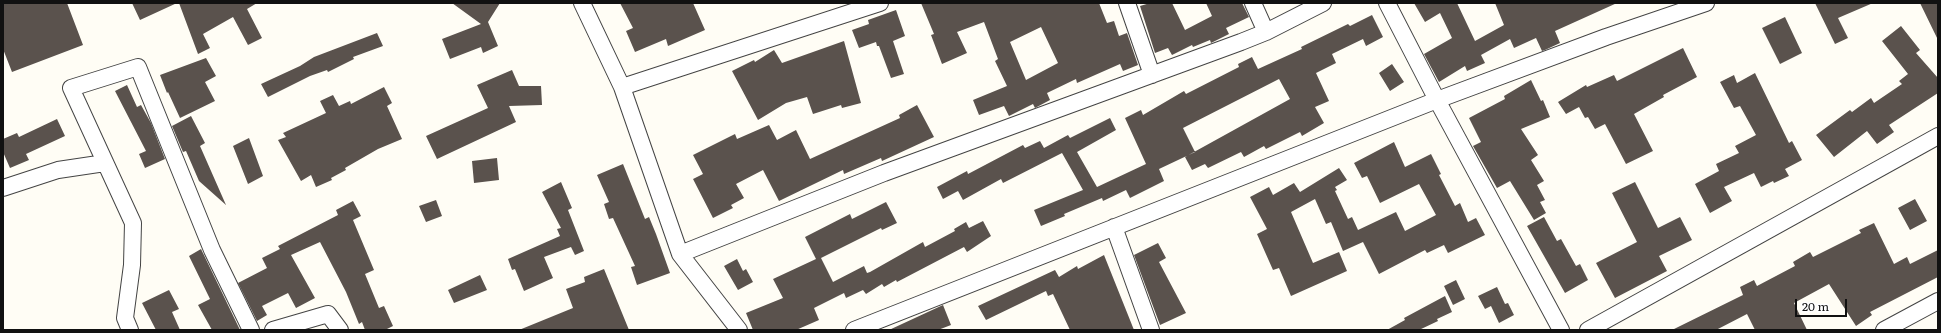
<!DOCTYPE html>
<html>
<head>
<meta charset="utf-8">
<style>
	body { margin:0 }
	#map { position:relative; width:1941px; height:333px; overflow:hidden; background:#fffdf5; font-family:Literata,serif }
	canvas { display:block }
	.frame { position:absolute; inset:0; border:4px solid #111; pointer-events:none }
	.scale { position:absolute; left:1795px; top:299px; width:52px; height:18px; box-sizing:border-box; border:2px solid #111; border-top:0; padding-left:5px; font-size:12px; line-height:14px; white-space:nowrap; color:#111; -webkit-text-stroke:3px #fff; paint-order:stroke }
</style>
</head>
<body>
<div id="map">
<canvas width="1941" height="333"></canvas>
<div class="frame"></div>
<div class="scale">20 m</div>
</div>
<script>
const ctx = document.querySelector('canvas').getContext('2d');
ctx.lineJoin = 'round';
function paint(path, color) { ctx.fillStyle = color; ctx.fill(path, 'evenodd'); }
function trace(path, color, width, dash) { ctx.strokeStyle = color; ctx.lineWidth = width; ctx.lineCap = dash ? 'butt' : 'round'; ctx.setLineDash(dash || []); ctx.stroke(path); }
paint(new Path2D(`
	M3,3H67L83,45L12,72L3,49Z
	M132,3H177L140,20Z
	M179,3H257L247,9L262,38L248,45L233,17L203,34L210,48L198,54Z
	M452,3H500L488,22L498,46L483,53L481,47L450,59L442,39L481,24Z
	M620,3H693L705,30L668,46L666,39L635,52L626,31L633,28Z
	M921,3H1099L1107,23L1114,21L1119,36L1127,33L1138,65L1123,71L1120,64L1077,83L1076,79L1047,93L1050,100L1035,108L1033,104L1009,116L1004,106L979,115L973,100L1007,86L995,61L998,59L984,22L957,32L967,53L942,64L931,35L934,34ZM1041,27L1058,63L1026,80L1010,42Z
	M1150,3H1172L1185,30L1212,16L1206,3H1242L1249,17L1226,28L1229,34L1211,43L1210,40L1193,47L1192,45L1172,55L1168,48L1155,53L1140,6Z
	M1414,3H1457L1475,41L1504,25L1495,3H1617L1555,31L1560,43L1545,50L1542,51L1536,38L1514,48L1510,39L1481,55L1485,63L1467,71L1465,66L1439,82L1424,54L1452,38L1440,13L1425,22Z
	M1815,3H1873L1838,18L1848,38L1835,44Z
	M1920,3H1938V40Z
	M896,10L905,36L893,41L904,74L891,78L879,46H877L876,42L859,48L852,30L869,24L868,20Z
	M1372,15L1383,37L1366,46L1363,39L1332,54L1336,63L1316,73L1329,101L1315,107L1324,123L1302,136L1300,132L1266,149L1264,146L1244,157L1241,152L1208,168L1205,164L1192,170L1185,157L1290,99L1279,79L1183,128L1195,152L1159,169L1164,181L1130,198L1126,190L1103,201L1102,198L1064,214L1065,216L1041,226L1034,210L1083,190L1062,153L1003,183L1001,179L963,200L958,191L943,199L937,187L967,171L968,174L1023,145L1025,148L1040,141L1044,148L1068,135L1070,138L1110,118L1116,130L1077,152L1097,187L1146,164L1125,118L1141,110L1143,115L1184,91L1186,94L1239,67L1238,64L1252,57L1258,69L1302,49L1301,47L1348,24L1350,26Z
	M1785,17L1802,53L1780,64L1762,28Z
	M1901,26L1920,50L1916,53L1938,78V93L1889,125L1894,132L1877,144L1867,131L1834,157L1816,135L1850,110L1852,112L1871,98L1874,103L1902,84L1899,81L1908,74L1882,41Z
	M377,33L383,46L353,57L354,59L328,72L327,70L310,76L268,97L261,84L300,66L314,57Z
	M844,41L861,103L842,108L841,105L813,114L807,97L786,103L758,120L732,71L754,60L755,62L774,50L782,63Z
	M1683,48L1697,77L1663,95L1664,97L1634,114L1653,151L1626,164L1605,124L1595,129L1588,117L1585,118L1579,107L1566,114L1558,102L1586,85L1587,87L1614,75L1617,81Z
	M206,58L216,76L205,82L215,101L180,118L168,92L167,93L160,75Z
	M1392,64L1404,82L1390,91L1379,73Z
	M512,70L519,86H541L542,105L509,106L516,122L437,159L426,136L488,108L477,85Z
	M1755,73L1789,143L1792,141L1802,160L1785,169L1789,176L1774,183L1773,181L1761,187L1754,173L1724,187L1732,201L1710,213L1695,184L1719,171L1716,164L1739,153L1735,146L1756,135L1740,106L1734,108L1720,82L1734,75L1737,83Z
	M1531,80L1541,101L1543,100L1550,117L1521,129L1538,155L1531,160L1544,181L1537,185L1545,200L1540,202L1546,213L1534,220L1510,181L1497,188L1473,146L1481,142L1469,118L1505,99L1504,96Z
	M127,85L137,107L141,105L151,123L165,159L145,168L139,154L146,151L115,91Z
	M384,87L392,103L387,106L402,139L378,149L345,168L346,170L331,178L332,180L316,187L311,175L301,181L278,140L286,137L283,133L326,113L320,101L333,95L339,106L350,101L351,104Z
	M917,105L934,137L882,161L881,158L844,174L843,170L779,201L763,170L736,184L744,198L731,205L733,208L713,218L693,179L703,174L693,155L735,134L737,139L769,125L777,140L796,130L810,159L900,118L899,115Z
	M191,116L205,143L200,146L226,205L199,181L186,151L183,152L172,126Z
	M57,119L65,136L26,154L29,160L10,168L3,152V139L17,133L19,137Z
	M249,138L263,176L248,184L233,146Z
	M1394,142L1405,167L1431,154L1441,174L1439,175L1455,206L1460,203L1468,222L1476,218L1485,235L1448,253L1444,245L1427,253L1425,250L1379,274L1363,242L1343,251L1331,222L1326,224L1315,199L1291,212L1313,263L1339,252L1347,271L1291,296L1279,268L1273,270L1257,234L1267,229L1250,197L1269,187L1273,195L1294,183L1300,192L1339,168L1347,180L1335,187L1337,190L1335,191L1348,219L1352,217L1358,230L1396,212L1405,231L1436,215L1419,184L1380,203L1367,176L1362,178L1354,163Z
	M497,158L499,180L474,183L472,161Z
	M623,164L645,219L649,217L656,234L670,273L637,285L631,267L635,266L613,218L609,219L604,204L609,202L597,175Z
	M561,182L572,208L568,210L584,251L575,255L571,247L544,257L553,278L524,291L515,269L512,270L508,259L560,236L557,229L561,228L542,192Z
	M1635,182L1658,228L1680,217L1692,240L1659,256L1667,271L1615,298L1596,263L1637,242L1612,193Z
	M1915,199L1927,221L1910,230L1898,208Z
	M436,200L442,216L426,222L419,206Z
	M353,201L361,216L353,220L374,270L365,274L379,308L384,306L393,326L385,330H365L362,322L359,324L346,292L320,242L291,255L315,298L296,308L288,293L262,306L267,315L257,321L238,283L267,268L262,258L280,249L278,246L338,215L336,210Z
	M886,202L897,223L882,230L881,228L821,258L833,282L864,266L867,273L870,272L923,242L925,247L955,231L954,229L966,222L969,228L983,221L991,236L967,252L964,247L897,282L896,280L884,287L882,284L866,294L863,290L846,298L844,293L814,308L819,320L796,330H753L746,313L783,298L773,279L816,259L805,237L850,214L852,219Z
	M1544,217L1557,241L1561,239L1576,266L1580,264L1588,280L1565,293L1527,226Z
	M1874,223L1894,264L1907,257L1910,264L1938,250V277L1870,312L1872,315L1856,326L1829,284L1794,303L1807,330H1755L1747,314L1716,330H1672L1743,295L1740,287L1754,280L1757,286L1795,266L1793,262L1810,252L1813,257L1861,233L1859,230Z
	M1158,243L1166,258L1159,262L1186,313L1160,325L1134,255Z
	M201,249L240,330H212L198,305L210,299L189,256Z
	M1104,255L1134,330H1070L1053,294L1048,296L1046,291L986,320L978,306L1055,270L1059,277L1077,266L1078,269Z
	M737,259L743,271L746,269L753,282L738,290L724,266Z
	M604,269L629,330H519L573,308L566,289L585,282L584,277Z
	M480,275L487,290L454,303L448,290Z
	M1456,280L1465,299L1453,305L1444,286Z
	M1497,287L1505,304L1508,303L1514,315L1499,323L1491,306L1485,309L1478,296Z
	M169,290L179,309L172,312L180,330H156L142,303Z
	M1445,296L1452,312L1437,319L1438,321L1419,330H1387L1405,320L1404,318Z
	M943,305L951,325L938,330H889Z`), '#5a524d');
const minor = new Path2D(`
	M582,3L622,87L680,254L739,330
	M1127,3L1152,75
	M1253,3L1266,32
	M1387,3L1437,100L1561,330
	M622,87L880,3
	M3,188L58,170L105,163
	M1114,227L1151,330
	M680,254L884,173L1241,42L1266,32L1323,3
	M130,330L125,318L132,265L133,223L71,88L138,67L212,250L251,330
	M273,330L328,314L340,330
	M854,330L1437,100L1606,37L1706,3
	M1588,330L1938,136
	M1884,330L1938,301`);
trace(minor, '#444', 18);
trace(minor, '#fff', 16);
</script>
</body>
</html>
